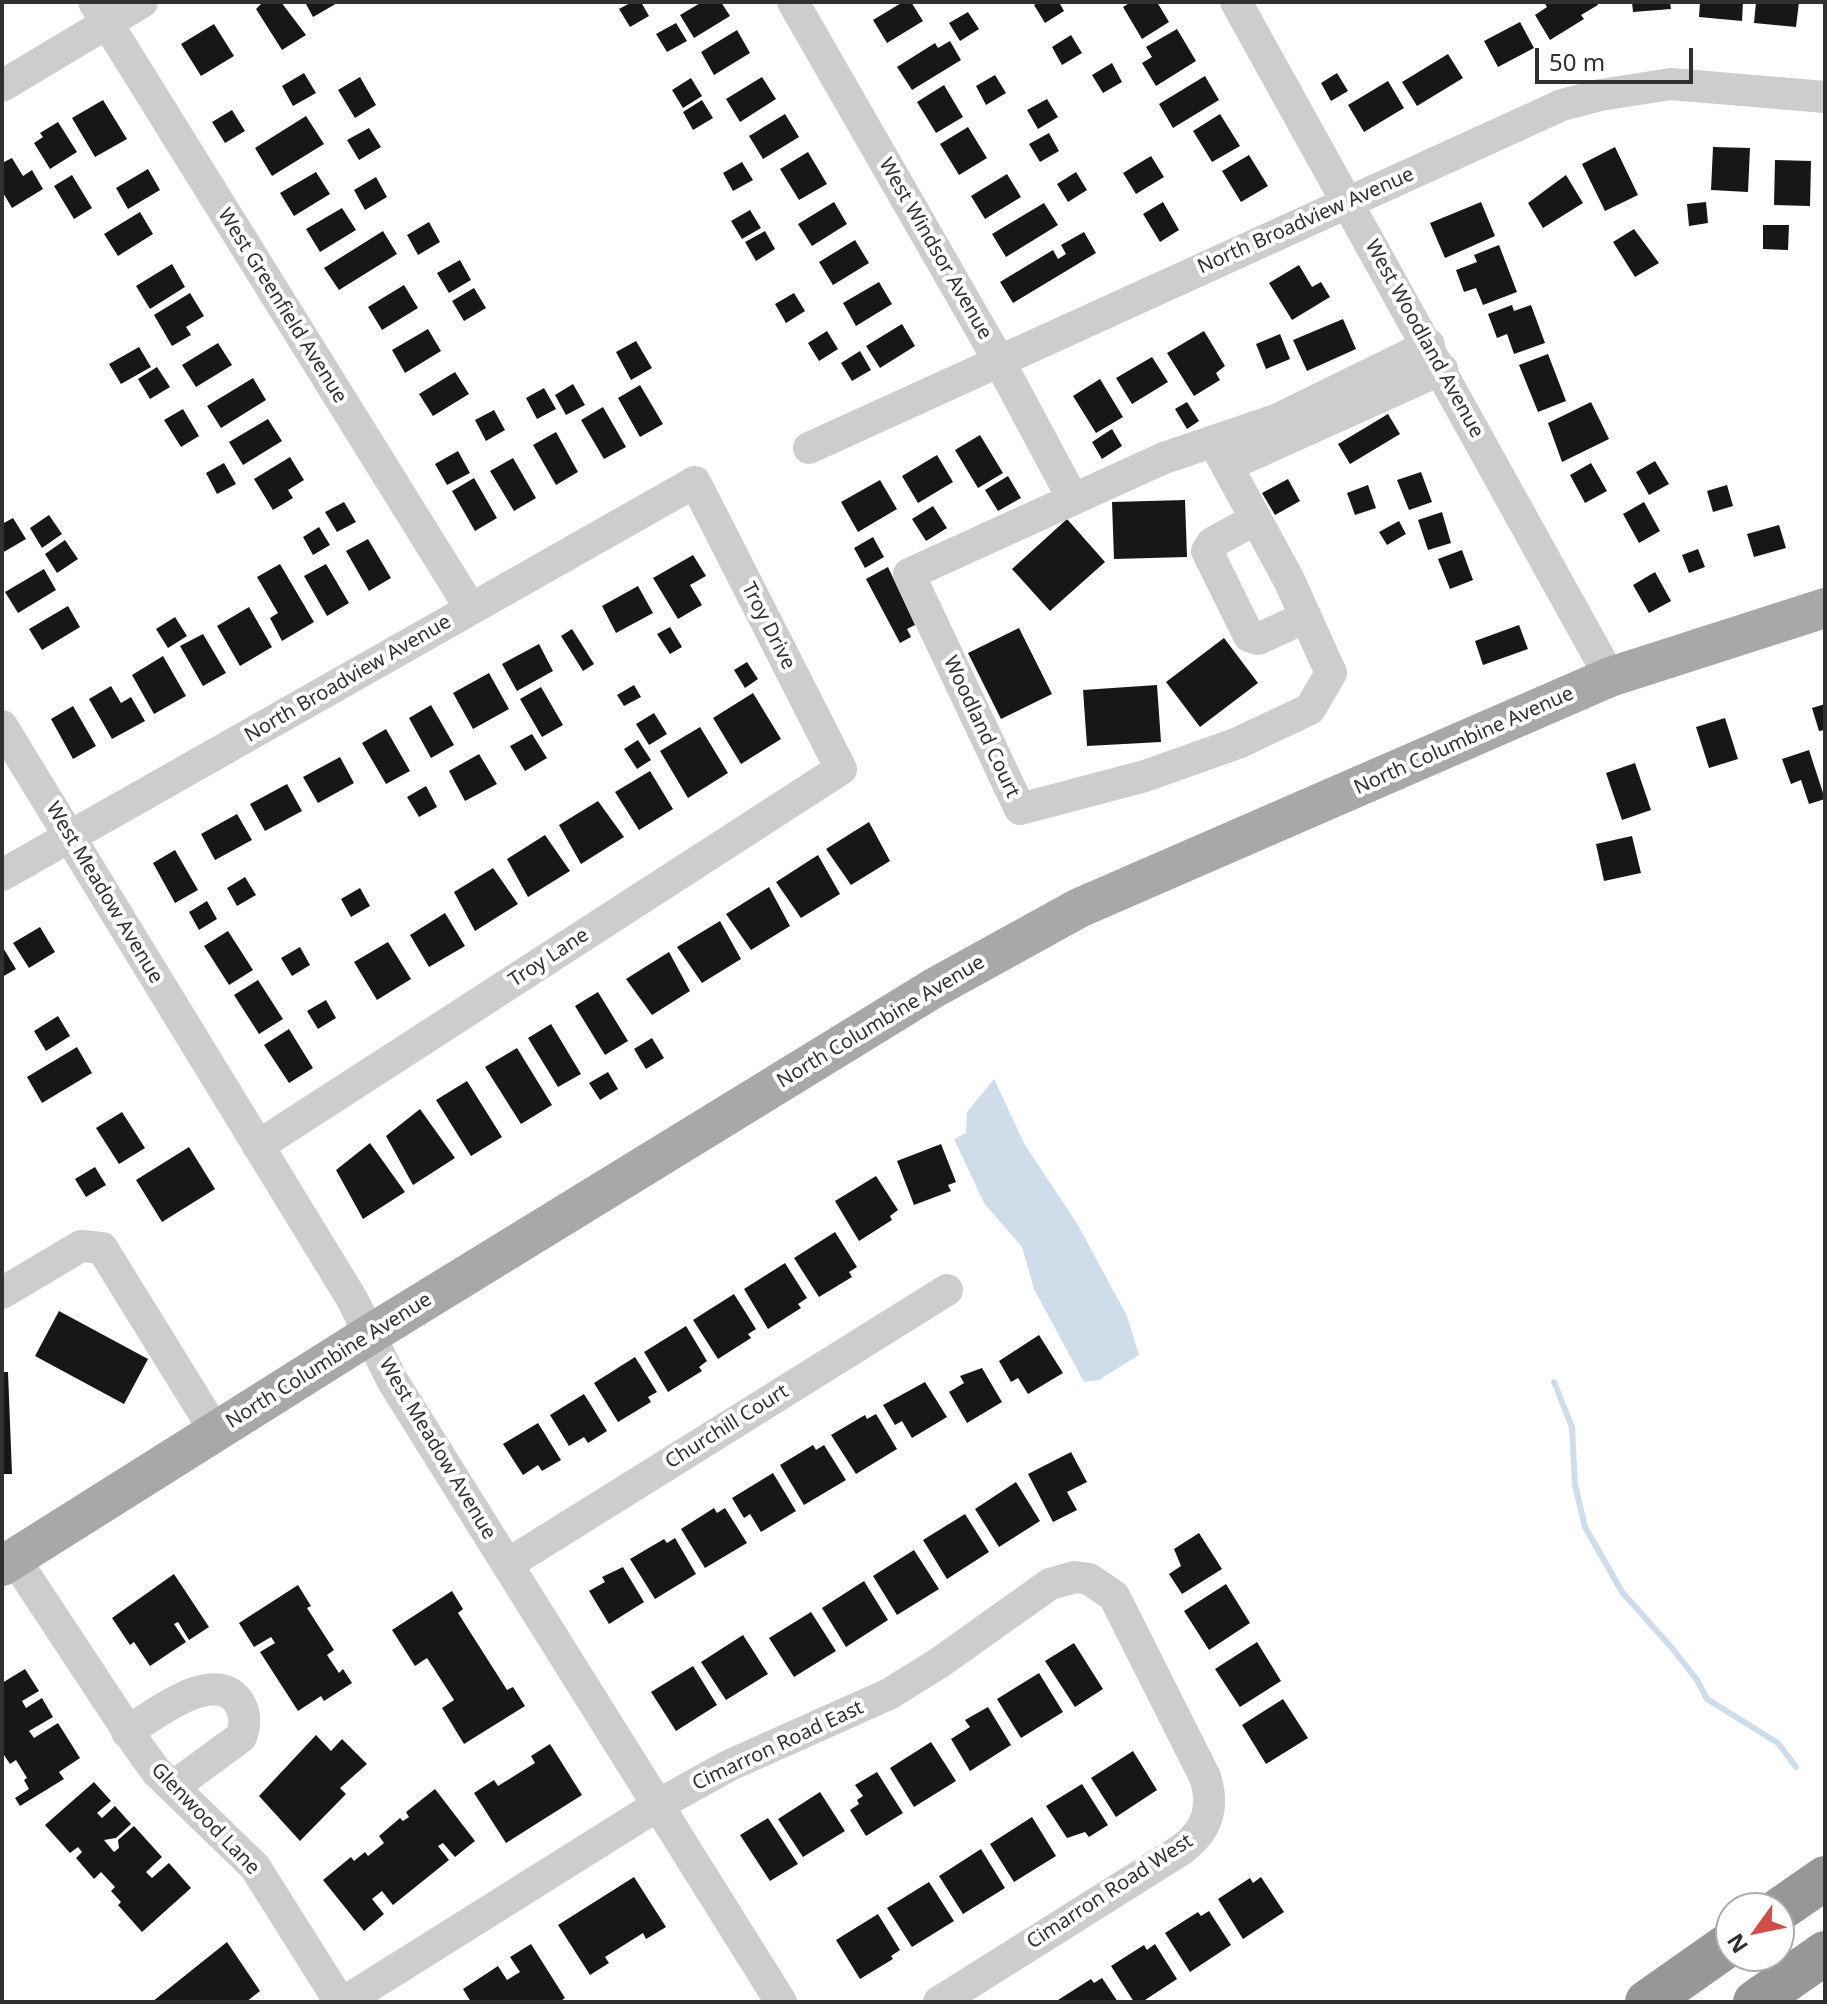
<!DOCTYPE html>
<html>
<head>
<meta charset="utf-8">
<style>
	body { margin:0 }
	#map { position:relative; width:1827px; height:2004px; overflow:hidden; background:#fff; font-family:"Noto Sans",sans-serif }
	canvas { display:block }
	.frame { position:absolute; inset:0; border:4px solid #303030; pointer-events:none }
	.north { position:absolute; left:1715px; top:1892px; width:80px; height:80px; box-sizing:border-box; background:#fff; border:2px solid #acacac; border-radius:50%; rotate:237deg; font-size:22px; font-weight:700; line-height:32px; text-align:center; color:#303030 }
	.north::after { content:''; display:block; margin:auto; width:28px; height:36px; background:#d14d48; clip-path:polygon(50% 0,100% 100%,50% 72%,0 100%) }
	.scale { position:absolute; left:1535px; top:48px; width:158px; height:36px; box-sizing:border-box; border:4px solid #303030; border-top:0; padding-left:10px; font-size:24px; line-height:28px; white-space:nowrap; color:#303030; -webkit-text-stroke:6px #fff; paint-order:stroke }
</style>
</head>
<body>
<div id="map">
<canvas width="1827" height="2004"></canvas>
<div class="frame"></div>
<div class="north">N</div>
<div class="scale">50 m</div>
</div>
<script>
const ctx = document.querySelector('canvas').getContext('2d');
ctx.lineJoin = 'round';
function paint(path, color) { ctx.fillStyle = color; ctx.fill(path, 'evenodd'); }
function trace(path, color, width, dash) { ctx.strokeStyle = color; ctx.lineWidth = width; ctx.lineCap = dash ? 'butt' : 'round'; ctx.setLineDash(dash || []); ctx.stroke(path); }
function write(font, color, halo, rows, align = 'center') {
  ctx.font = font + ' "Noto Sans",sans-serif'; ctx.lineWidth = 8; ctx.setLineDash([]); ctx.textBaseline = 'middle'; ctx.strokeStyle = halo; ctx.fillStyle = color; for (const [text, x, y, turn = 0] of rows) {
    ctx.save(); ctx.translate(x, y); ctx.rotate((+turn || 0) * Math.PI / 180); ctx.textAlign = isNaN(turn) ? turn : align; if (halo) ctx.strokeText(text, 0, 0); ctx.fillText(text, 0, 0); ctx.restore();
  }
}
paint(new Path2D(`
	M994,1079L1025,1145L1078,1225L1127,1316L1139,1355L1099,1380L1084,1382L1034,1289L1022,1247L984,1203L954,1139L966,1133L967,1112Z`), '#cfdce9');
trace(new Path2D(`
	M1554,1382L1572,1427L1575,1485L1585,1527L1622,1592L1672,1648L1697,1680L1707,1699L1778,1743L1796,1767`), '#cfdce9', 6);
paint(new Path2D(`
	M263,2H281L306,35L282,50L256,9Z
	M305,2H339L313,17Z
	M632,2H641L649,16L630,27L619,9Z
	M702,2H721L730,16L694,38L680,15Z
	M903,2H911L923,21L887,43L873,20Z
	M1039,2H1059L1064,11L1045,23L1034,5Z
	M1131,2H1157L1169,22L1142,39L1123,7Z
	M1544,2H1596L1598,5L1581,15L1584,19L1550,40L1535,15L1547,7Z
	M1632,2H1670L1671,9L1633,12Z
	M1700,2H1743L1742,21L1699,17Z
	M1756,2H1799L1796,27L1754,23Z
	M968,12L979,29L960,41L949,23Z
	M1520,22L1534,48L1498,67L1484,41Z
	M676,23L687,41L667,52L656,34Z
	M214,24L234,56L201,76L181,44Z
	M1177,29L1196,61L1156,86L1142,63L1152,57L1146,47Z
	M737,30L750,53L714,75L701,52Z
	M1071,35L1082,53L1062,65L1052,47Z
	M950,41L961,60L912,90L897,67L935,43L938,48Z
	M1448,54L1463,78L1417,106L1402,82Z
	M1112,63L1122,82L1103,93L1092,75Z
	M304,73L316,93L293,106L282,86Z
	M1337,73L1348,91L1331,101L1321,83Z
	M995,75L1006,93L986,105L976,86Z
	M1205,76L1219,100L1173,128L1159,104Z
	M360,77L376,105L355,118L338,90Z
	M762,77L776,99L740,122L726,99Z
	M691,78L702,96L683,108L672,90Z
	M1388,81L1404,108L1364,132L1348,105Z
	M944,85L963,117L936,133L917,102Z
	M1047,99L1058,117L1038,129L1027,110Z
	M103,100L127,139L95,157L72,118Z
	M702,100L713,118L693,130L683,112Z
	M232,110L245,131L225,143L212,122Z
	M785,114L799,137L763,159L749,136Z
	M1220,114L1240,146L1212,162L1193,131Z
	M306,116L324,144L272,176L255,148Z
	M58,122L77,152L50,169L34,143L43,137L40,133Z
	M968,127L987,158L959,175L940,144Z
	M369,128L381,147L359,160L347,140Z
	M1049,133L1059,151L1040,162L1029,144Z
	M1615,147L1638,195L1605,211L1582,164Z
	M1713,147L1750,148L1748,192L1711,190Z
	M808,152L827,184L799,200L780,169Z
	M1249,155L1268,186L1241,202L1222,171Z
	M1151,156L1164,177L1136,194L1123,173Z
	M12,158L23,176L32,170L43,189L12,208L2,191V163Z
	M1775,160L1811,161L1810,206L1774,205Z
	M742,162L753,180L733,191L723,173Z
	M148,169L160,190L128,209L116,188Z
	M316,172L330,194L294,216L280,193Z
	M1076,172L1087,190L1068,202L1057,184Z
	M1007,174L1021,197L985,219L971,196Z
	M72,175L92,208L74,219L54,186Z
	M1566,175L1583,203L1543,228L1528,203Z
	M376,177L387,197L365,210L354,190Z
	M834,202L847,224L812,246L798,224Z
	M1163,202L1179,230L1160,242L1143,214Z
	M1481,202L1495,236L1445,258L1430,223Z
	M1706,202L1708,223L1689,226L1687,204Z
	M1044,203L1058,225L1006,257L992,234Z
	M342,208L356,230L320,252L306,229Z
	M750,210L761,228L742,239L731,221Z
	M140,212L153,234L118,256L104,234Z
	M429,222L440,242L418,255L407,235Z
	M1763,225H1789L1788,250L1763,249Z
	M1634,229L1659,263L1635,277L1613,242Z
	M383,231L397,254L339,290L324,268Z
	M765,231L775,249L756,261L745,242Z
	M1084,232L1096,253L1013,303L1000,282L1053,250L1058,259L1066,254L1061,245Z
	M855,240L869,263L833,285L819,262Z
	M1499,245L1517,292L1483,305L1476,288L1464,292L1456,270L1477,262L1474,255Z
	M460,260L471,280L449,293L437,273Z
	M172,264L185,287L150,309L136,286Z
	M1299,265L1312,287L1321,282L1330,297L1292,320L1269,283Z
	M879,282L892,304L856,326L843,303Z
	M404,285L418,308L382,330L368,307Z
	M474,288L486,308L464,321L452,301Z
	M190,293L204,316L186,327L191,335L172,346L154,315Z
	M794,293L805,311L786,323L775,304Z
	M1512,305L1514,311L1531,305L1545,343L1514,354L1507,334L1497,338L1488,314Z
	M1343,319L1356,349L1307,371L1293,340Z
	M902,324L915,346L880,368L866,346Z
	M428,329L441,351L405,373L392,350Z
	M827,331L838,349L819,361L808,343Z
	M1204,331L1225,366L1216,373L1220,380L1194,396L1167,353Z
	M1280,334L1290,359L1266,369L1256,344Z
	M636,341L652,368L631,380L616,352Z
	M218,343L232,365L196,387L182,365Z
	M139,347L151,367L121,384L109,364Z
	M860,351L871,370L852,381L841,363Z
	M1548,354L1566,401L1538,412L1519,365Z
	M1152,357L1168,382L1132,404L1116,378Z
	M157,367L170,387L150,399L138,379Z
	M455,372L469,394L433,416L419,394Z
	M253,378L266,400L221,428L207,406Z
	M1100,379L1123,417L1096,433L1073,396Z
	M573,384L585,405L566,415L555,395Z
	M640,385L663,424L640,437L618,398Z
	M544,388L556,409L537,419L526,398Z
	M1187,402L1199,421L1187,429L1175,409Z
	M1591,402L1609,439L1562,462L1548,423Z
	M603,407L626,447L604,459L581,420Z
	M183,409L199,436L181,447L164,420Z
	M494,410L505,430L486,441L475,420Z
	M1388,414L1400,434L1350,464L1338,444Z
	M268,419L282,441L243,465L229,442Z
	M1112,429L1122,446L1102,459L1092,442Z
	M556,432L578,472L556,485L533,445Z
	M980,435L1003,473L978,488L955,450Z
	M458,451L470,473L447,485L435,464Z
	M937,455L953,482L918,503L902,476Z
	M290,457L304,480L288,490L293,498L273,510L254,479Z
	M513,458L536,498L514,511L490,471Z
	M1655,461L1669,484L1649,495L1636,472Z
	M224,463L236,484L217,494L206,473Z
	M1591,463L1607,491L1585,503L1570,475Z
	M1421,472L1432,502L1409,510L1397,480Z
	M1008,476L1021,498L998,511L985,490Z
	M474,478L497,518L475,531L452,491Z
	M1288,479L1300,501L1275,515L1262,493Z
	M880,480L897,509L858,532L841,502Z
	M1368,485L1376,508L1355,515L1347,493Z
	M1727,485L1733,506L1713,512L1707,491Z
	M1185,500L1187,557L1114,559L1112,502Z
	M344,502L356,522L337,532L325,512Z
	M1644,502L1660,531L1639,543L1623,514Z
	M933,506L947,528L926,541L912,519Z
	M1442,512L1451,543L1428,550L1418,520Z
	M49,515L62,534L42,548L30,528Z
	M13,518L26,539L2,553V524Z
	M1067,519L1105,562L1050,611L1012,569Z
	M1399,521L1406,534L1387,545L1379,532Z
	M1779,525L1786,548L1754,557L1747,534Z
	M319,527L330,545L313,555L303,537Z
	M873,537L884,557L865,568L854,548Z
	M368,539L391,578L369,591L346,551Z
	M65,540L78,559L57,573L45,554Z
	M1698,549L1705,567L1689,573L1682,555Z
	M1462,550L1473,580L1450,589L1438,559Z
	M693,555L706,576L690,585L702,605L678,619L653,578Z
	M280,564L314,622L282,641L270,618L278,613L257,577Z
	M326,564L349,603L327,616L304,576Z
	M888,567L915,625L907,629L911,637L900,643L866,579Z
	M44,569L56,590L18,613L5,592Z
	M1655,572L1671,601L1649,613L1633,585Z
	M638,586L653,613L616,633L602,606Z
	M68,606L80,627L42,650L29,629Z
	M249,607L272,647L240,666L217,626Z
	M175,617L187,636L168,648L156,629Z
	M1519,625L1528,649L1483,665L1475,641Z
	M670,627L682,647L670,654L657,634Z
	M1019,628L1052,694L1001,719L968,653Z
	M572,629L594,664L583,671L561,636Z
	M203,634L226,673L203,686L180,646Z
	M1224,638L1258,683L1200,727L1166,682Z
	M539,644L553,671L517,691L502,664Z
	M163,656L186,696L154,714L132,675Z
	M747,662L758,679L745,688L734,670Z
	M489,673L509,709L473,729L453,693Z
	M634,685L641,697L624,706L617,695Z
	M1157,685L1161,742L1087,746L1083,690Z
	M111,686L121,703L131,697L145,721L112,739L89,699Z
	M541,687L563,725L542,737L520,699Z
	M753,693L781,739L741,764L713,718Z
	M1825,704V730L1819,731L1812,708Z
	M431,705L454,745L431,758L409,718Z
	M73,706L96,746L73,759L51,719Z
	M654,713L667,734L649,745L636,724Z
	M1725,718L1738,759L1709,768L1696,727Z
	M700,727L728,773L688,798L660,751Z
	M386,729L410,771L386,784L362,743Z
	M532,734L547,758L525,771L510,746Z
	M638,740L651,760L637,769L624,749Z
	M1809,750L1825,799L1809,804L1801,780L1791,784L1782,759Z
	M479,754L497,784L465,801L449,771Z
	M340,757L354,783L318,803L303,777Z
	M1635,763L1651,810L1622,820L1606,773Z
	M650,771L673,809L639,830L615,792Z
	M287,784L302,811L265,831L250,804Z
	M426,786L437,807L419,817L407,797Z
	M598,801L624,837L581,864L559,825Z
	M237,814L252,840L215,860L201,834Z
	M869,822L890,861L851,885L826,849Z
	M545,835L570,871L528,897L507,859Z
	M1632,836L1641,873L1604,881L1596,844Z
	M175,850L198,890L175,903L153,863Z
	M818,855L840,894L801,918L776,882Z
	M493,868L518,904L475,931L454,892Z
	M245,877L256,895L237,906L227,888Z
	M769,887L790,926L751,950L726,914Z
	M360,888L370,906L351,917L341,899Z
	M207,901L217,919L199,930L189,912Z
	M445,913L465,946L429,967L410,935Z
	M720,921L741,959L702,983L677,947Z
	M40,927L55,952L29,968L13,943Z
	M228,931L253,970L229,985L204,946Z
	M388,942L411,979L377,1000L354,962Z
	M2,946L16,969L2,977Z
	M300,947L310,965L292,976L281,958Z
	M669,952L690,991L652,1015L626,979Z
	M258,980L283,1019L259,1034L234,995Z
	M598,992L628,1041L605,1055L575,1006Z
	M326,1000L336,1018L318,1029L307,1011Z
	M58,1016L70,1036L46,1051L34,1031Z
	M551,1024L581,1074L558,1087L528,1038Z
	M289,1029L313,1068L289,1083L264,1045Z
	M652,1038L664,1058L646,1069L634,1049Z
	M77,1047L92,1073L42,1103L27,1077Z
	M517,1048L552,1105L521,1124L485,1067Z
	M608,1072L618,1089L600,1100L589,1083Z
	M467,1081L502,1137L471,1156L436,1100Z
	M420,1109L455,1158L413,1185L386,1136Z
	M122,1112L145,1148L119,1164L96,1128Z
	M370,1143L405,1192L363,1219L336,1170Z
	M941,1144L956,1182L948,1185L951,1191L914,1205L897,1161Z
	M189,1147L215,1189L162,1222L136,1180Z
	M95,1167L106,1185L86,1197L75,1179Z
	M876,1176L898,1210L890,1216L892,1220L859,1241L835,1201Z
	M835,1232L857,1267L849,1272L852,1277L819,1297L794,1258Z
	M785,1263L807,1298L798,1304L801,1308L768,1329L744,1289Z
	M734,1294L756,1329L748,1334L751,1338L718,1359L693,1320Z
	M59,1311L148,1359L124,1404L35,1356Z
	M686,1326L707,1361L699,1367L702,1371L668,1392L644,1352Z
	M1039,1335L1063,1373L1028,1394L1018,1378L1011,1382L999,1361Z
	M635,1357L657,1392L648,1397L651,1402L618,1422L594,1383Z
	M982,1368L1002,1402L967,1423L949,1392L964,1383L960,1376Z
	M2,1372H8L12,1474H2Z
	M925,1382L947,1417L912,1438L902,1421L895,1425L883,1405Z
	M584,1394L607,1431L588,1443L584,1437L569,1446L550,1415Z
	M876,1414L897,1449L856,1474L831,1435L865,1415L867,1419Z
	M538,1423L561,1460L542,1471L538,1465L523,1475L503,1444Z
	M813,1445L816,1450L824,1445L846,1480L804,1505L780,1465Z
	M1071,1452L1087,1482L1067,1492L1077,1510L1053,1522L1028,1474Z
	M773,1473L796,1511L761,1532L750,1514L744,1518L732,1498Z
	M1016,1482L1040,1521L999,1547L975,1509Z
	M714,1508L717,1513L725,1508L747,1543L705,1568L681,1529Z
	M965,1514L989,1552L947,1579L923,1540Z
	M1199,1533L1222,1569L1182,1594L1169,1574L1181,1566L1174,1549Z
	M675,1538L696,1574L655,1599L630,1559L664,1539L667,1543Z
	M914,1550L939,1589L897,1615L873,1576Z
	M623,1567L644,1602L609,1624L589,1591L605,1582L602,1577Z
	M174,1574L209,1627L189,1640L178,1622L174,1624L186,1642L150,1666L134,1642L130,1645L112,1618Z
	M864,1581L888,1620L846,1647L822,1608Z
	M1226,1584L1250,1623L1209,1650L1184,1611Z
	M298,1585L311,1606L307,1608L334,1650L327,1655L339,1673L343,1669L352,1683L324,1701L321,1696L298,1711L260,1652L275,1643L271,1637L254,1647L239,1623Z
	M452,1591L463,1609L458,1613L507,1690L513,1687L525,1706L464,1744L442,1708L454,1700L427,1658L415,1666L392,1630Z
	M811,1612L836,1651L794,1677L769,1638Z
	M743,1635L768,1674L726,1700L701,1662Z
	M1257,1642L1281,1681L1240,1707L1215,1669Z
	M1074,1643L1103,1689L1075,1707L1045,1661Z
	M693,1666L717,1705L676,1731L651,1692Z
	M25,1669L39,1691L22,1701L26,1708L42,1698L53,1717L29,1731L34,1738L58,1723L80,1758L59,1772L64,1779L20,1806L15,1798L29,1789L24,1780L27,1778L16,1760L10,1764L2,1752V1683Z
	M1039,1673L1063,1712L1021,1738L997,1699Z
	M1283,1699L1308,1738L1266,1764L1242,1725Z
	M988,1707L1011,1745L970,1771L951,1739L970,1727L965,1720Z
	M316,1735L331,1751L342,1739L367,1764L340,1788L346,1794L300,1841L259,1796Z
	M931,1742L956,1781L914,1807L890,1768Z
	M550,1744L582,1795L506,1843L474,1793L494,1780L498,1786L535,1763L531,1756Z
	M1133,1751L1157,1790L1116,1817L1091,1778Z
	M877,1772L903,1813L866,1836L850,1810L859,1804L857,1800L863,1796L855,1785Z
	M94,1782L111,1801L97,1813L102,1818L115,1806L131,1824L116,1838L104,1840L114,1852L119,1848L118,1840L134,1826L162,1857L146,1872L152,1878L169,1863L191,1888L142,1932L118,1905L121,1902L111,1891L115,1887L101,1872L94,1879L76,1858L82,1852L78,1847L70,1853L45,1825Z
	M1082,1784L1108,1825L1089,1837L1085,1832L1067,1838L1046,1806Z
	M435,1789L475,1841L455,1857L443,1843L438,1846L449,1860L393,1905L382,1891L372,1899L384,1914L364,1931L323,1880L351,1857L354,1861L365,1852L368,1856L384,1843L379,1836L400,1818L403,1821L409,1817L406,1812Z
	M820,1792L845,1831L803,1857L778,1819Z
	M1032,1817L1056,1856L1014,1882L990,1844Z
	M768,1818L798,1864L770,1881L740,1835Z
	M981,1849L1005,1888L963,1914L939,1876Z
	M634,1877L666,1927L646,1939L643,1933L605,1957L609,1963L590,1975L558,1925Z
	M1261,1877L1284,1912L1243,1939L1218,1899L1250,1878L1253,1883Z
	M929,1882L954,1921L912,1947L887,1908Z
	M1209,1911L1231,1945L1190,1972L1165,1933L1198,1912L1201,1916Z
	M878,1914L900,1950L891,1956L893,1959L860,1979L836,1940Z
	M227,1942L260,1991L246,2002H152Z
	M531,1944L565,1998L559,2002H471L463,1989L498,1966L507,1980L520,1972L510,1957Z
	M1155,1944L1177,1979L1142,2002H1134L1111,1966L1144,1945L1147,1950Z
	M1102,1978L1118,2002L1058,2000L1091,1979L1094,1983Z`), '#171717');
trace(new Path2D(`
	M94,2L471,609
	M793,2L998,359L1073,499
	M1236,2L1610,677
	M2,86L142,2
	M1215,444L1289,580L1331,673L1310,709L1238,743L1145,776L1020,809L909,574L1164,458L1276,420L1429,345
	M809,448L1562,105L1600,95L1671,84L1825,97
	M1227,466L1442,369
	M1256,519L1212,543L1207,551L1249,636L1258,639L1306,617
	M2,726L352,1299L392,1380L781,2002
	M2,875L695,482L841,769L258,1146
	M2,1293L81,1246L102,1248L215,1431
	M14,1558L138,1746L156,1771L255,1867L340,2002
	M508,1564L947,1290
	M127,1732C153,1716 213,1667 238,1701C246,1713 246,1724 241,1737L173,1787
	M344,2002L658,1805L728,1766L889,1694L939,1663L1050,1584L1075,1577L1089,1579L1114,1596L1205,1777C1215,1808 1207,1831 1181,1850L939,2002`), '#cdcdcd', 32);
trace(new Path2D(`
	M2,1566L369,1335L934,988L1079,908L1610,677L1825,608`), '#a8a8a8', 40);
trace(new Path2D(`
	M1779,1910L1825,1878
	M1647,2002L1731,1943
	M1755,2002L1825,1953`), '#979797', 44);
write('20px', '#303030', '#fff', [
	["North Broadview Avenue",1306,221,-24],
	["West Windsor Avenue",935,249,60],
	["West Greenfield Avenue",282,306,58],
	["West Woodland Avenue",1424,339,61],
	["Troy Drive",768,626,63],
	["North Broadview Avenue",348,679,-30],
	["Woodland Court",981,727,65],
	["North Columbine Avenue",1464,741,-24],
	["West Meadow Avenue",104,893,59],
	["Troy Lane",549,958,-33],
	["North Columbine Avenue",881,1022,-31],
	["North Columbine Avenue",329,1361,-32],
	["Churchill Court",727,1427,-32],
	["West Meadow Avenue",437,1449,59],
	["Cimarron Road East",778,1746,-25],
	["Glenwood Lane",205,1819,46],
	["Cimarron Road West",1110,1892,-33]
]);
</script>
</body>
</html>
